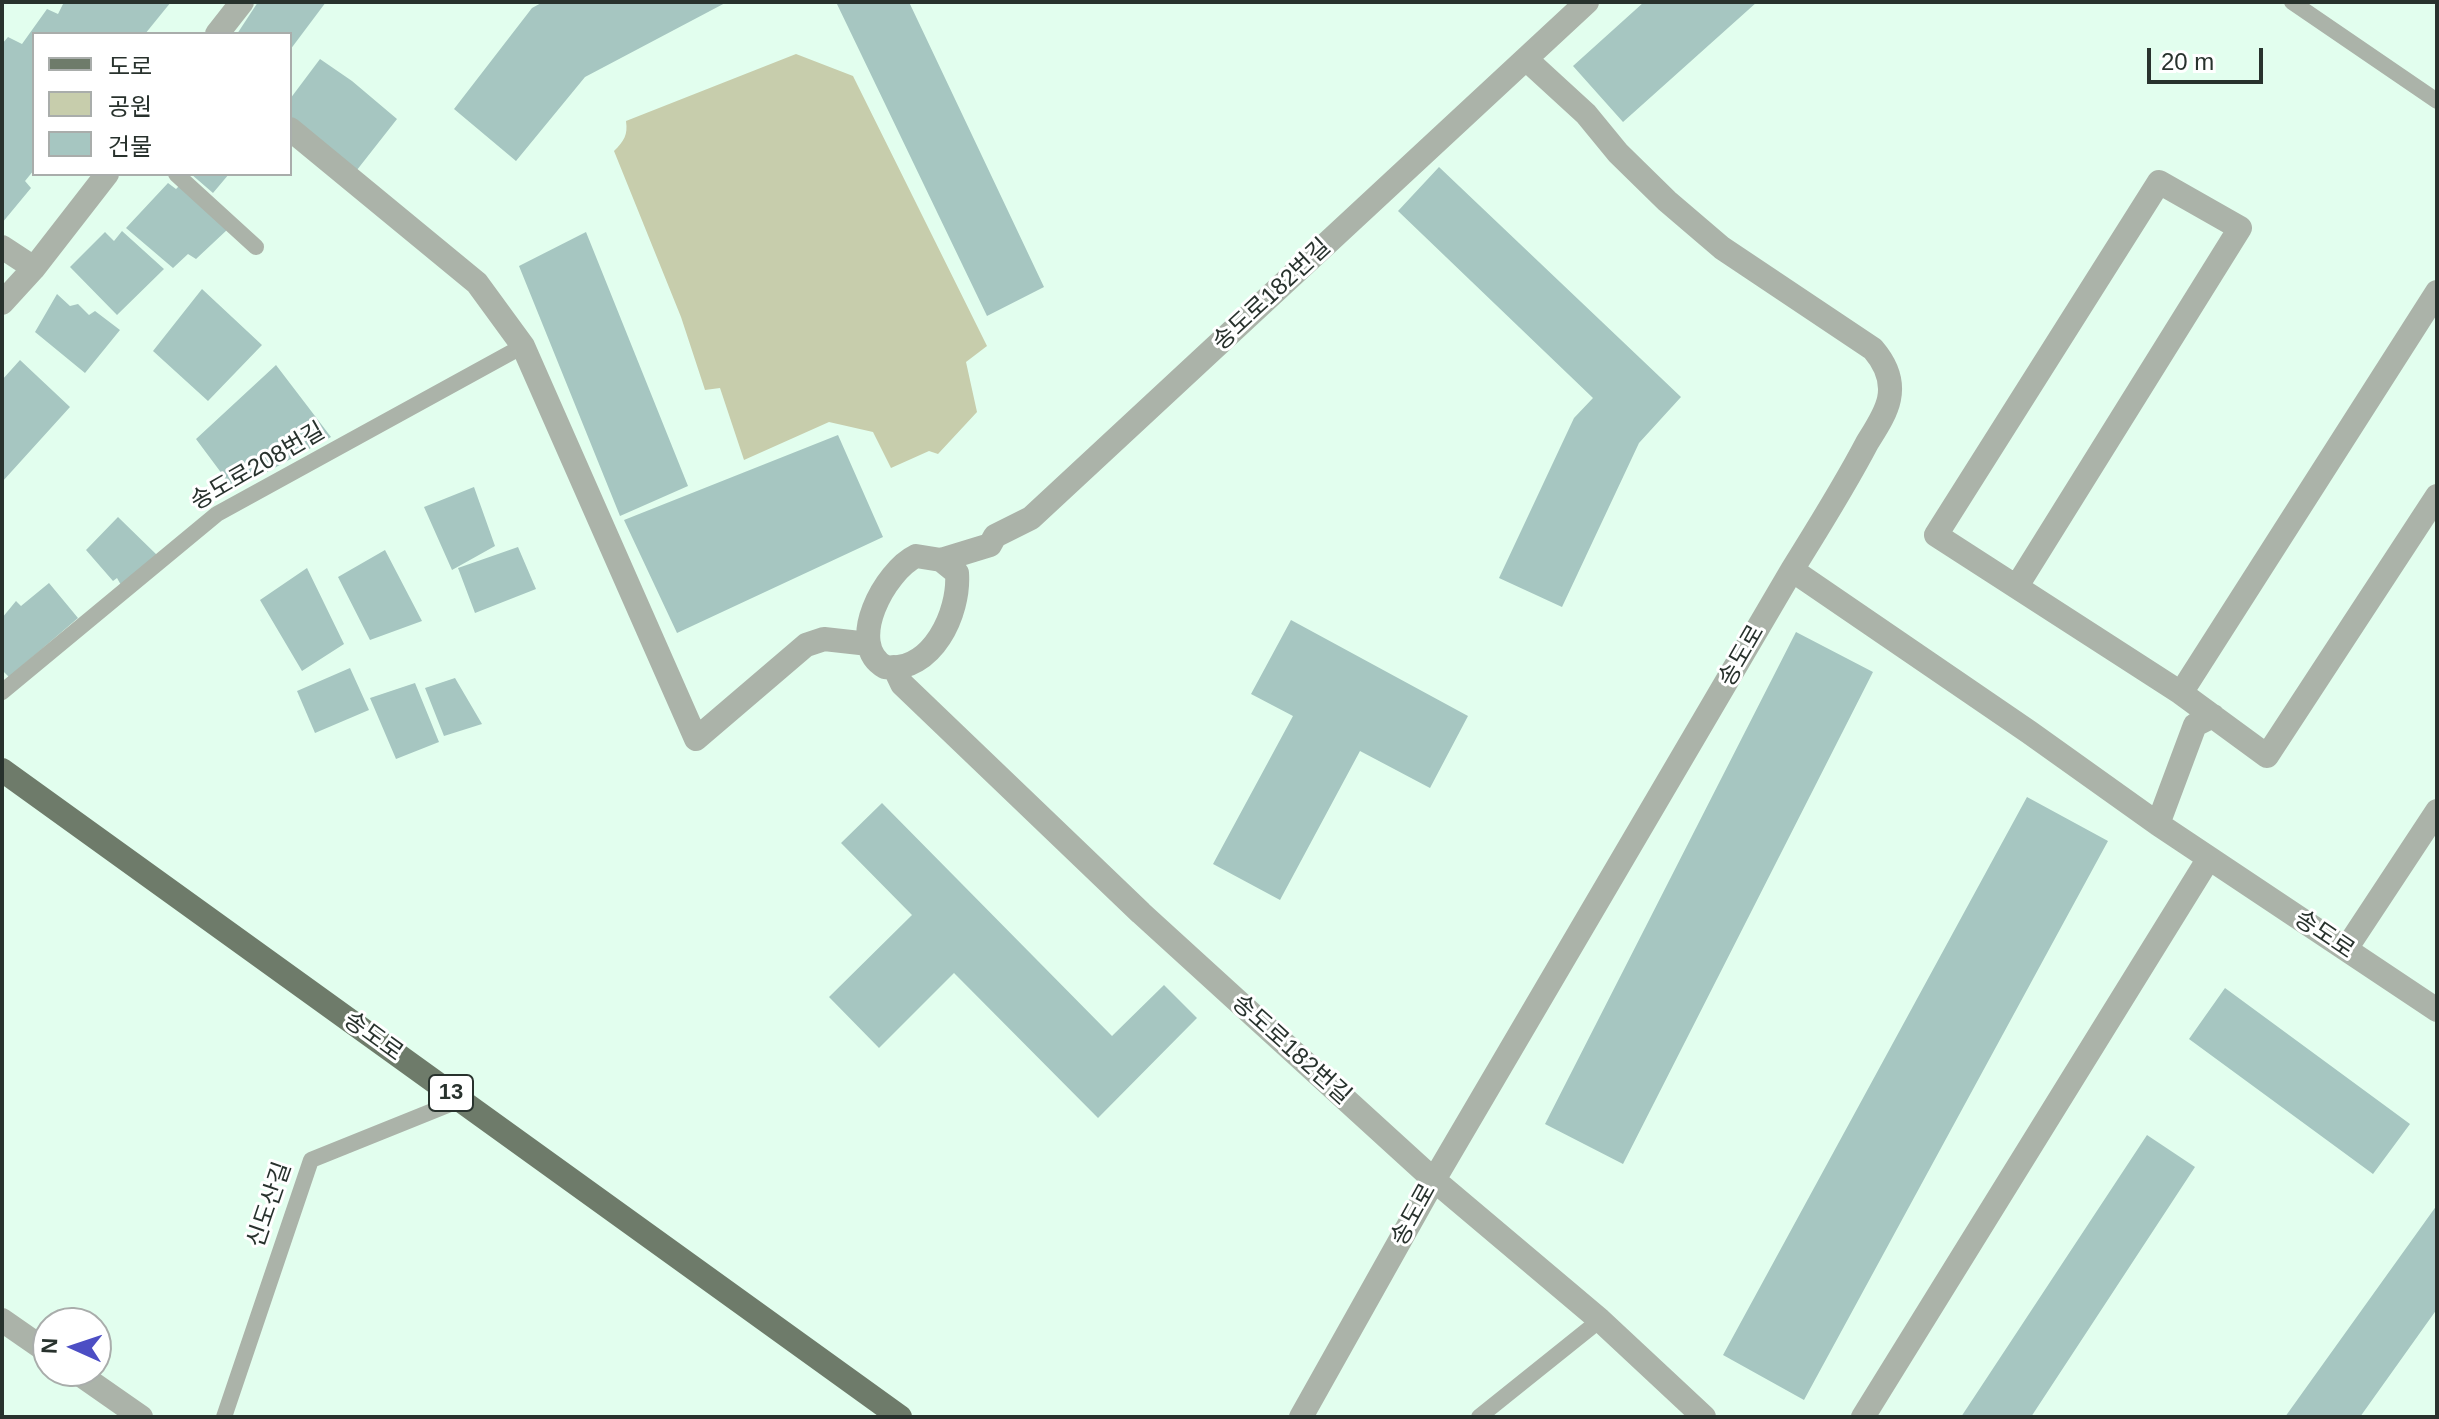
<!DOCTYPE html>
<html>
<head>
<meta charset="utf-8">
<style>
	body { margin:0 }
	#map { position:relative; width:2439px; height:1419px; overflow:hidden; background:#e2feee; font-family:Helvetica,"Noto Sans KR",sans-serif }
	canvas { display:block }
	.frame { position:absolute; inset:0; border:4px solid #28322d; pointer-events:none }
	.legend { position:absolute; left:32px; top:32px; width:260px; height:144px; box-sizing:border-box; background:#fff; border:2px solid #a9adab; margin:0; padding:10px 14px; list-style:none; font-size:24px; color:#28322d }
	.legend li { display:flex; align-items:center; gap:16px; height:40px }
	.legend b { width:40px; border:2px solid #a9adab }
	.north { position:absolute; left:32px; top:1307px; width:80px; height:80px; box-sizing:border-box; background:#fff; border:2px solid #a9adab; border-radius:50%; rotate:273deg; font-size:22px; font-weight:700; line-height:32px; text-align:center; color:#28322d }
	.north::after { content:''; display:block; margin:auto; width:28px; height:36px; background:#4c4ec4; clip-path:polygon(50% 0,100% 100%,50% 72%,0 100%) }
	.scale { position:absolute; left:2147px; top:48px; width:116px; height:36px; box-sizing:border-box; border:4px solid #28322d; border-top:0; padding-left:10px; font-size:24px; line-height:28px; white-space:nowrap; color:#28322d; -webkit-text-stroke:6px #fff; paint-order:stroke }
</style>
</head>
<body>
<div id="map">
<canvas width="2439" height="1419"></canvas>
<div class="frame"></div>
<ul class="legend">
<li><b style="height:10px;background:#6e7b6a"></b>도로</li>
<li><b style="height:22px;background:#c7cdac"></b>공원</li>
<li><b style="height:22px;background:#a6c6c1"></b>건물</li>
</ul>
<div class="north">N</div>
<div class="scale">20 m</div>
</div>
<script>
const ctx = document.querySelector('canvas').getContext('2d');
ctx.lineJoin = 'round';
function paint(path, color) { ctx.fillStyle = color; ctx.fill(path, 'evenodd'); }
function trace(path, color, width, dash) { ctx.strokeStyle = color; ctx.lineWidth = width; ctx.lineCap = dash ? 'butt' : 'round'; ctx.setLineDash(dash || []); ctx.stroke(path); }
function write(font, color, halo, rows, align = 'center') {
  ctx.font = font + ' Helvetica,"Noto Sans KR",sans-serif'; ctx.lineWidth = 6; ctx.setLineDash([]); ctx.textBaseline = 'middle'; ctx.strokeStyle = halo; ctx.fillStyle = color; for (const [text, x, y, turn = 0] of rows) {
    ctx.save(); ctx.translate(x, y); ctx.rotate((+turn || 0) * Math.PI / 180); ctx.textAlign = isNaN(turn) ? turn : align; if (halo) ctx.strokeText(text, 0, 0); ctx.fillText(text, 0, 0); ctx.restore();
  }
}
paint(new Path2D(`
	M796,54L853,76L987,346L966,362L977,412L938,454L929,451L891,468L873,432L829,422L744,460L720,388L705,390L681,317L614,151C624,141 628,135 626,121Z`), '#c7cdac');
paint(new Path2D(`
	M64,2H171L145,34H34V170L25,181L31,188L2,223V44L8,37L22,44L47,9L58,14Z
	M258,2H326L290,50V34H237Z
	M543,2H727L585,77L516,161L454,109L532,8Z
	M836,2H909L1044,287L987,316Z
	M1644,2H1757L1623,122L1573,66Z
	M320,59L352,81L397,119L353,175L290,122V99Z
	M1439,167L1681,397L1639,443L1562,607L1499,578L1574,418L1593,398L1398,211Z
	M191,174H229L213,193Z
	M183,182L228,229L196,259L188,254L173,268L126,228L168,183L176,189Z
	M122,231L164,269L117,315L70,267L105,232L114,241Z
	M586,232L688,486L620,516L519,266Z
	M202,289L262,345L208,401L153,351Z
	M57,294L70,306L78,304L89,315L95,311L120,330L85,373L35,332Z
	M20,360L70,407L2,482V380Z
	M276,365L331,437L234,490L196,439Z
	M838,435L883,537L677,633L624,520Z
	M474,487L495,546L452,570L424,507Z
	M118,517L158,556L121,585L117,578L113,581L86,550Z
	M518,547L536,589L475,613L458,568Z
	M385,550L422,621L370,640L338,577Z
	M307,568L344,644L302,671L260,600Z
	M49,583L78,618L9,677L2,670V618L16,601L21,606Z
	M1291,620L1468,716L1430,788L1360,751L1280,900L1213,864L1293,716L1251,694Z
	M1796,632L1873,672L1623,1164L1545,1124Z
	M350,668L369,710L315,733L297,691Z
	M455,678L482,724L444,736L425,688Z
	M415,683L439,742L396,759L370,698Z
	M2027,797L2108,841L1804,1400L1723,1355Z
	M882,803L1112,1036L1164,985L1197,1018L1098,1118L954,973L879,1048L829,997L912,915L841,843Z
	M2225,988L2410,1124L2373,1174L2189,1039Z
	M2147,1135L2195,1167L2031,1417H1961Z
	M2437,1205V1309L2360,1417H2285Z`), '#a6c6c1');
trace(new Path2D(`
	M2292,2L2437,101
	M176,174L256,247
	M2,692L217,514L523,346
	M224,1417L311,1160L460,1100
	M1479,1417L1600,1320`), '#abb3a9', 16);
trace(new Path2D(`
	M217,34L242,2
	M1526,59L1586,114L1618,153L1667,201L1722,248L1873,349C1885,363 1893,380 1889,399C1886,414 1875,430 1867,443C1844,487 1818,528 1792,570
	M290,129L477,283L523,346L696,739L806,645L824,639L869,644
	M2,247L34,268
	M2437,292L2181,693L2267,756L2437,496
	M2,303L34,268L107,174
	M916,556L941,560L957,573C960,613 932,673 885,667C845,644 885,571 916,556Z
	M941,560L990,545L995,536L1031,518L1587,2
	M2017,586L2240,228L2159,182L1936,535L2181,693
	M894,667L902,684L1141,913L1434,1180L1600,1320L1704,1417
	M2158,824L2195,725L2213,716
	M2346,949L2437,811
	M2,1320L48,1352
	M75,1371L141,1417
	M1301,1417L1434,1180L1792,570L2029,732L2158,824L2437,1010
	M1863,1417L2209,858`), '#abb3a9', 24);
trace(new Path2D(`
	M2,770L900,1417`), '#6e7b6a', 24);
for (const [x, y, w] of [
	[451,1093,44]
]) { const box = new Path2D(); box.roundRect(x - w / 2, y - 18, w, 36, 6); ctx.fillStyle = '#fff'; ctx.fill(box); trace(box, '#28322d', 2); }
write('bold 22px', '#28322d', null, [
	["13",451,1093]
]);
write('24px', '#28322d', '#fff', [
	["송도로182번길",1272,295,-43],
	["송도로208번길",258,467,-30],
	["송도로",1742,656,-60],
	["송도로",2324,935,34],
	["송도로",373,1037,36],
	["송도로182번길",1291,1050,42],
	["신도산길",270,1205,-71],
	["송도로",1414,1215,-61]
]);
</script>
</body>
</html>
